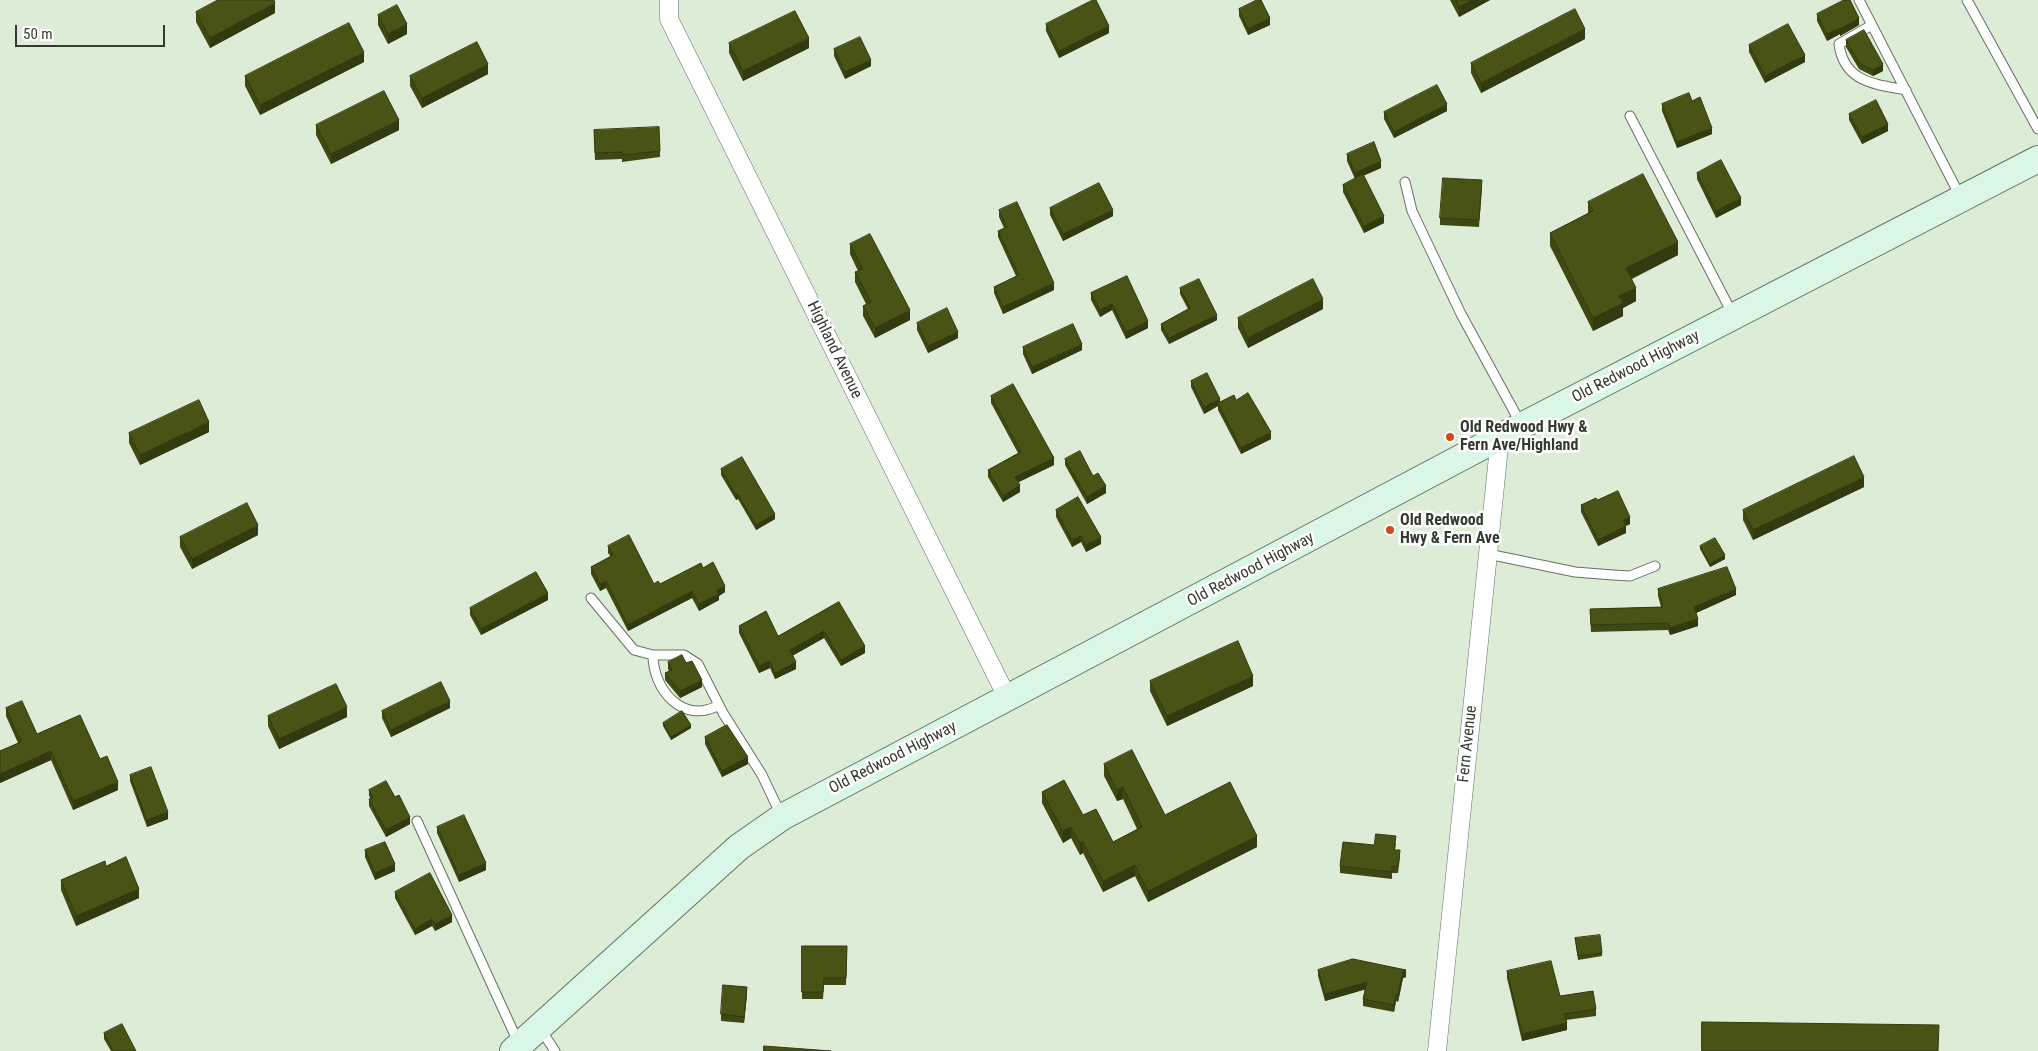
<!DOCTYPE html>
<html>
<head>
<meta charset="utf-8">
<style>
	body { margin:0 }
	#map { position:relative; width:2038px; height:1051px; overflow:hidden; background:#dcecd7; font-family:"Roboto Condensed",sans-serif }
	canvas { display:block }
	.scale { position:absolute; left:15px; top:25px; width:150px; height:22px; box-sizing:border-box; border:2px solid #343a32; border-top:0; padding-left:6px; font-size:15px; line-height:18px; white-space:nowrap; color:#343a32; -webkit-text-stroke:4px #fff; paint-order:stroke }
</style>
</head>
<body>
<div id="map">
<canvas width="2038" height="1051"></canvas>
<div class="scale">50 m</div>
</div>
<script>
const ctx = document.querySelector('canvas').getContext('2d');
ctx.lineJoin = 'round';
function trace(path, color, width, dash) { ctx.strokeStyle = color; ctx.lineWidth = width; ctx.lineCap = dash ? 'butt' : 'round'; ctx.setLineDash(dash || []); ctx.stroke(path); }
function paint(path, color) { ctx.fillStyle = color; ctx.fill(path, 'evenodd'); }
function write(font, color, halo, rows, align = 'center') {
  ctx.font = font + ' "Roboto Condensed",sans-serif'; ctx.lineWidth = 5; ctx.setLineDash([]); ctx.textBaseline = 'middle'; ctx.strokeStyle = halo; ctx.fillStyle = color; for (const [text, x, y, turn = 0] of rows) {
    ctx.save(); ctx.translate(x, y); ctx.rotate((+turn || 0) * Math.PI / 180); ctx.textAlign = isNaN(turn) ? turn : align; if (halo) ctx.strokeText(text, 0, 0); ctx.fillText(text, 0, 0); ctx.restore();
  }
}
const lane = new Path2D(`
	M1859,0L1961,198
	M1967,0L2038,129
	M1872,25L1839,44C1844,82 1874,84 1906,90
	M1630,116L1733,315
	M1405,182L1412,211L1461,314L1521,424
	M1488,554L1575,572L1613,575L1630,576L1655,566
	M591,598L634,650L653,655H684L698,664L723,713L762,775L781,815
	M653,655C653,690 683,725 719,705
	M417,821L518,1042
	M541,1030L555,1051`);
const street = new Path2D(`
	M669,0V19L1008,699
	M1437,1051L1500,437`);
const secondary = new Path2D(`
	M513,1051L739,847L782,817L1500,437L2038,159`);
trace(lane, '#647260', 11);
trace(street, '#647260', 19);
trace(secondary, '#647260', 28);
trace(lane, '#fff', 9);
trace(street, '#fff', 18);
trace(secondary, '#d9f6e6', 26);
paint(new Path2D(`
	M1450,0H1490L1459,17Z
	M1239,9L1270,25L1248,35L1239,16Z
	M196,12L275,13L210,48L196,22Z
	M1817,14L1859,25L1840,36V34L1827,41L1817,21Z
	M378,15L407,34L388,44L378,25Z
	M1046,24L1109,33L1059,58L1046,31Z
	M1585,39L1481,93L1471,73V63Z
	M1846,40L1883,71L1873,76L1859,69L1846,47Z
	M729,43L809,48L743,81L729,53Z
	M1749,45L1805,62L1765,83L1749,52Z
	M834,49L871,66L845,79L834,56Z
	M364,62L260,115L245,86V76Z
	M488,74L422,108L410,86V76Z
	M1692,101L1712,134L1677,148L1662,111V104Z
	M1447,111L1394,138L1384,119V112Z
	M1849,114L1888,131L1862,144L1849,120Z
	M316,125L399,130L331,164L316,135Z
	M594,130L660,151V157L622,162V159L595,160Z
	M1347,154L1381,168L1363,176L1384,223L1364,233L1343,192V185L1355,179L1347,161Z
	M1697,173L1741,205L1716,218L1697,179Z
	M1482,187L1479,227L1440,225V218Z
	M1588,202L1678,255L1632,279L1636,301L1623,308V316L1593,331L1550,246V233L1588,213Z
	M1050,208L1113,216L1063,241L1050,215Z
	M999,210L1054,290L1003,314L994,293V287L1016,276L998,237V231L1004,228L999,217Z
	M850,244L910,320L875,338L863,316V306L866,304L855,282V272L858,271L850,254Z
	M1127,276L1148,328L1126,339L1112,310L1100,317L1091,300V293Z
	M1180,288L1217,320L1169,344L1161,330V324L1188,309L1180,294Z
	M1323,309L1248,348L1238,328V318Z
	M917,323L958,338L928,353L917,330Z
	M1023,347L1082,350L1032,374L1023,354Z
	M1191,381L1220,402L1236,400L1271,439L1241,454L1218,410V406L1204,414L1191,387Z
	M991,396L1054,465L1018,482L1020,492L1003,502L988,477V470L1018,453L991,403Z
	M209,432L140,465L129,443V433Z
	M1065,459L1093,476L1106,493L1087,504L1065,465Z
	M721,469L775,519L756,530L738,499L736,500L721,475Z
	M1864,487L1753,540L1743,520V510Z
	M1597,500L1630,524L1626,526V533L1598,546L1581,512V505Z
	M1056,510L1101,544L1086,552L1081,542L1072,547L1056,517Z
	M258,535L192,569L180,547V537Z
	M608,546L654,584H660L703,568L725,592L719,596V600L699,611L692,598L628,631L606,588L600,591L591,574V567L611,557L608,553Z
	M1700,546L1725,559L1710,567L1700,549Z
	M1658,589L1736,595L1696,613L1698,626L1670,635L1668,630L1591,632L1590,609L1661,607L1658,596Z
	M548,600L481,635L470,615V608Z
	M839,602L865,653L841,666L824,638L792,656L796,669L775,679L770,668L759,673L739,633V626L778,636Z
	M668,662L702,687L680,698L665,680V673L669,671L668,669Z
	M1150,681L1253,686L1167,726L1150,691Z
	M6,708L37,734L100,759L118,790L73,810L51,760L0,783V751L18,743L6,716Z
	M450,708L391,737L382,718V711Z
	M268,716L347,717L279,749L268,726Z
	M663,723L691,728L671,740L663,726Z
	M705,737L748,764L722,777L705,744Z
	M1104,764L1165,815L1257,847L1148,902L1135,876L1103,892L1083,853L1080,855L1071,838L1063,843L1042,803V792L1113,842L1137,829L1123,799L1117,801L1104,776Z
	M130,775L168,819L147,827L130,781Z
	M369,790L410,824L386,837L369,806V799H371L369,796Z
	M437,827L486,870L459,882L437,833Z
	M1396,843L1395,850L1400,857L1398,873H1392V879L1340,873V866L1374,845Z
	M365,850L395,871L375,880L365,857Z
	M106,866L139,898L76,926L61,890V880Z
	M395,892L452,922L435,931L432,926L415,935L395,898Z
	M1575,938L1602,953V956L1578,960Z
	M802,946H847L846,985H824L823,999H802Z
	M1318,970L1406,977L1403,978L1398,1002L1396,1001L1394,1012L1363,1006V999L1365,989L1325,1001L1318,976Z
	M1507,971L1560,996L1596,1009V1016L1566,1020L1567,1030L1522,1041L1507,978Z
	M747,994L744,1023L721,1021V1014Z
	M104,1033L136,1051H111L104,1039Z`), '#3f4713');
paint(new Path2D(`
	M1472,0H1490L1459,17V7Z
	M275,3V13L210,48V38Z
	M1270,18V25L1248,35V29Z
	M1859,18V25L1840,36V29Z
	M407,24V34L388,44V34Z
	M1109,26V33L1059,58V51Z
	M1840,28V34L1827,41V34Z
	M1585,29V39L1481,93V83Z
	M809,38V48L743,81V71Z
	M364,52V62L260,115V105Z
	M1805,55V62L1765,83V76Z
	M871,60V66L845,79V72Z
	M488,64V74L422,108V98Z
	M1883,64V71L1873,76V70Z
	M1447,104V111L1394,138V132Z
	M399,120V130L331,164V154Z
	M1888,124V131L1862,144V137Z
	M1712,128V134L1677,148V142Z
	M1381,161V168L1355,179V173Z
	M1741,198V205L1716,218V211Z
	M1113,210V216L1063,241V234Z
	M1384,216V223L1364,233V226Z
	M1678,242V255L1626,281V268Z
	M1054,283V290L1003,314V307Z
	M1636,288V301L1623,308V316L1593,331V318L1619,296Z
	M1323,299V309L1248,348V338Z
	M1112,304V310L1100,317V310Z
	M910,310V320L875,338V328Z
	M1217,315V320L1169,344V338Z
	M1148,321V328L1126,339V332Z
	M958,332V338L928,353V346Z
	M1082,344V350L1032,374V367Z
	M1220,399V405L1218,403V406L1204,414V407Z
	M209,422V432L140,465V455Z
	M1271,432V439L1241,454V448Z
	M1054,458V465L1015,484V477Z
	M1864,477V487L1753,540V530Z
	M1020,485V492L1003,502V496Z
	M1106,486V493L1087,504V497Z
	M738,494V499L736,500V495Z
	M775,514V519L756,530V525Z
	M1630,517V524L1623,527V520Z
	M258,525V535L192,569V559Z
	M1626,526V533L1598,546V540Z
	M1081,536V542L1072,547V540Z
	M1101,537V544L1086,552V545Z
	M1725,555V559L1710,567V564Z
	M606,581V588L600,591V584Z
	M725,586V592L719,596V600L699,611V604L717,590Z
	M1736,589V595L1694,614V607Z
	M692,591V598L628,631V625Z
	M548,593V600L481,635V629Z
	M1698,619V626L1670,635V628Z
	M824,631V638L790,657V650Z
	M865,646V653L841,666V660Z
	M770,661V668L759,673V666Z
	M796,662V669L775,679V673Z
	M1253,676V686L1167,726V716Z
	M702,680V687L680,698V691Z
	M450,701V708L391,737V730Z
	M347,707V717L279,749V739Z
	M691,725V728L671,740V737Z
	M51,751V760L0,783V774Z
	M748,757V764L722,777V771Z
	M118,782V790L73,810V801Z
	M1123,787V799L1117,801V790Z
	M168,812V819L147,827V820Z
	M410,817V824L386,837V830Z
	M1071,827V838L1063,843V831Z
	M1257,836V847L1148,902V891Z
	M1083,842V853L1080,855V843Z
	M486,863V870L459,882V875Z
	M395,864V871L375,880V873Z
	M1135,865V876L1103,892V881Z
	M139,889V898L76,926V916Z
	M452,915V922L435,931V924Z
	M432,919V926L415,935V929Z
	M1406,970V977L1403,978L1398,1002V995L1403,971Z
	M1367,982V989L1325,1001V994Z
	M747,987V994L744,1023V1017Z
	M1396,994V1001L1394,1012V1005Z
	M1567,1023V1030L1522,1041V1034Z`), '#333a0f');
const building = new Path2D(`
	M218,0H274L275,3L210,38L196,12Z
	M1093,0H1096L1109,26L1059,51L1046,24Z
	M1257,0H1261L1270,18L1248,29L1239,9Z
	M1456,0H1472L1459,7Z
	M1844,0H1850L1859,18L1840,29V28L1827,34L1817,14Z
	M397,5L407,24L388,34L378,15Z
	M1575,9L1585,29L1481,83L1471,63Z
	M795,11L809,38L743,71L729,43Z
	M349,23L364,52L260,105L245,76Z
	M1788,24L1805,55L1765,76L1749,45Z
	M1864,30L1883,64L1873,70L1859,63L1846,40Z
	M860,37L871,60L845,72L834,49Z
	M477,42L488,64L422,98L410,76Z
	M1437,85L1447,104L1394,132L1384,112Z
	M384,91L399,120L331,154L316,125Z
	M1689,93L1692,101L1700,97L1712,128L1677,142L1662,104Z
	M1876,100L1888,124L1862,137L1849,114Z
	M659,127L660,151L622,155V152L595,153L594,130Z
	M1374,142L1381,161L1355,173L1347,154Z
	M1721,160L1741,198L1716,211L1697,173Z
	M1363,174L1384,216L1364,226L1343,185Z
	M1643,174L1678,242L1626,268L1636,288L1619,296L1623,303L1593,318L1550,233L1593,211L1588,202Z
	M1443,178L1482,180L1479,220L1440,218Z
	M1099,183L1113,210L1063,234L1050,208Z
	M1017,202L1054,283L1003,307L994,287L1019,275L998,231L1007,227L999,210Z
	M870,234L910,310L875,328L863,306L871,302L855,272L863,269L850,244Z
	M1127,276L1148,321L1126,332L1112,304L1100,310L1091,293Z
	M1199,279L1217,315L1169,338L1161,324L1190,308L1180,288Z
	M1313,279L1323,299L1248,338L1238,318Z
	M947,308L958,332L928,346L917,323Z
	M1073,324L1082,344L1032,367L1023,347Z
	M1207,373L1220,399L1204,407L1191,381Z
	M1013,384L1054,458L1015,477L1020,485L1003,496L988,470L1021,452L991,396Z
	M1248,393L1271,432L1241,448L1218,403L1234,395L1236,400Z
	M199,400L209,422L140,455L129,433Z
	M1080,451L1093,476L1098,473L1106,486L1087,497L1065,459Z
	M1854,456L1864,477L1753,530L1743,510Z
	M742,457L775,514L756,525L738,494L736,495L721,469Z
	M1618,491L1630,517L1623,520L1626,526L1598,540L1581,505L1596,498L1597,500Z
	M1078,497L1101,537L1086,545L1081,536L1072,540L1056,510Z
	M247,503L258,525L192,559L180,537Z
	M629,535L654,584L658,581L660,584L701,563L703,568L713,562L725,586L717,590L719,594L699,604L692,591L628,625L606,581L600,584L591,567L613,555L608,546Z
	M1715,538L1725,555L1710,564L1700,546Z
	M1727,567L1736,589L1694,607L1698,619L1670,628L1668,623L1591,625L1590,609L1663,607L1658,589Z
	M536,572L548,593L481,629L470,608Z
	M839,602L865,646L841,660L824,631L790,650L796,662L775,673L770,661L759,666L739,626L766,611L778,636Z
	M1238,641L1253,676L1167,716L1150,681Z
	M682,655L686,663L692,661L702,680L680,691L665,673L672,670L668,662Z
	M441,682L450,701L391,730L382,711Z
	M336,684L347,707L279,739L268,716Z
	M22,701L37,734L80,715L100,759L107,756L118,782L73,801L51,751L0,774V751L21,742L6,708Z
	M682,711L691,725L671,737L663,723Z
	M727,725L748,757L722,771L705,737Z
	M1132,750L1165,815L1230,782L1257,836L1148,891L1135,865L1103,881L1083,842L1080,843L1071,827L1063,831L1042,792L1064,780L1083,815L1096,809L1113,842L1142,827L1123,787L1117,790L1104,764Z
	M151,767L168,812L147,820L130,775Z
	M386,781L395,797L399,795L410,817L386,830L369,799L373,798L369,790Z
	M464,815L486,863L459,875L437,827Z
	M1376,834L1396,836L1394,850H1400L1398,867L1392,866V872L1340,866L1343,842L1374,845Z
	M385,842L395,864L375,873L365,850Z
	M126,857L139,889L76,916L61,880L105,861L106,866Z
	M430,873L452,915L435,924L432,919L415,929L395,892Z
	M1600,935L1602,953L1578,956L1575,938Z
	M802,946H847L846,978H824L823,992H802Z
	M1353,959L1406,970L1403,971L1398,995L1396,994L1394,1005L1363,999L1367,982L1325,994L1318,970Z
	M1551,961L1560,996L1593,991L1596,1009L1564,1014L1567,1023L1522,1034L1507,971Z
	M723,985L747,987L744,1017L721,1014Z
	M1702,1022L1939,1025L1938,1051H1702Z
	M122,1024L136,1051H113L104,1033Z
	M764,1046L831,1051H764Z`);
paint(building, '#495316');
trace(building, '#333a0f', 1);
for (const [x, y, r, color] of [
	[1450,437,5,"#d24a1c"],
	[1390,530,5,"#d24a1c"]
]) { const dot = new Path2D(); dot.arc(x, y, r, 0, 2 * Math.PI); ctx.fillStyle = color; ctx.fill(dot); trace(dot, '#fff', 2); }
write('16px', '#343a32', '#fff', [
	["Highland Avenue",834,350,64],
	["Old Redwood Highway",1636,367,-27],
	["Old Redwood Highway",1251,570,-28],
	["Fern Avenue",1468,744,-84],
	["Old Redwood Highway",893,758,-27]
]);
write('bold 16px', '#343a32', '#fff', [
	["Old Redwood Hwy &",1460,428],
	["Fern Ave/Highland",1460,446],
	["Old Redwood",1400,521],
	["Hwy & Fern Ave",1400,539]
], 'left');
</script>
</body>
</html>
